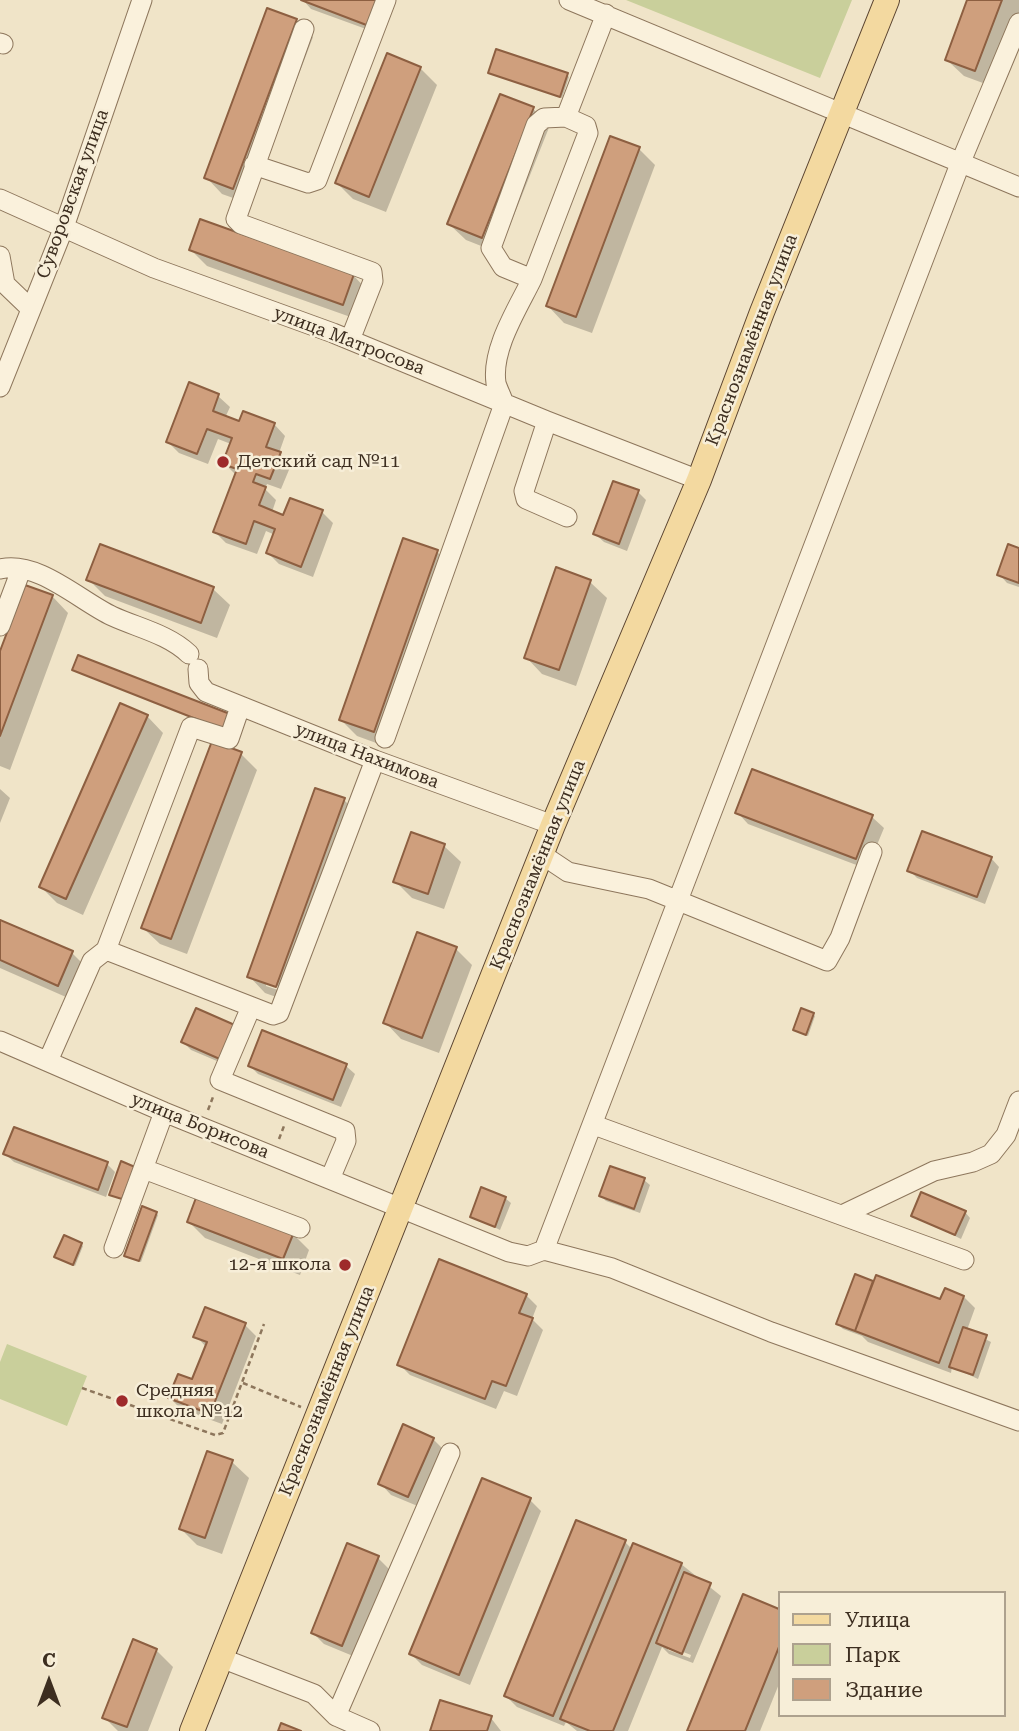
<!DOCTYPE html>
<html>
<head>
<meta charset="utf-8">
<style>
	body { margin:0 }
	#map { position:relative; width:1019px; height:1731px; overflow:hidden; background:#f0e4c8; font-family:"Roboto Serif",serif }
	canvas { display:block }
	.legend { position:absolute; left:778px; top:1591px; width:228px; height:126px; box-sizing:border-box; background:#f7eed8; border:2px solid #ada18e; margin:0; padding:9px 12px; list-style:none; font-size:21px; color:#3d2e20 }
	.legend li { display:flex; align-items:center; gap:14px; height:35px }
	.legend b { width:35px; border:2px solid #ada18e }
	.north { position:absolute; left:14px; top:1647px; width:70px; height:70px; -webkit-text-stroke:5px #f7eed8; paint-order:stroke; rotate:0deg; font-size:19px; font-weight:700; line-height:28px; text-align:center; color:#3d2e20 }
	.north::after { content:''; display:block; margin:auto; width:24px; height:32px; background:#3d2e20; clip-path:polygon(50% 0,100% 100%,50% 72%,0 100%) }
</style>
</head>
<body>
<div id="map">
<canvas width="1019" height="1731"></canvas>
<ul class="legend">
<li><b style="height:9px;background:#f3d9a0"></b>Улица</li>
<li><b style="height:19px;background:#c9cf9b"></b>Парк</li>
<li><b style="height:19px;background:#cf9f7d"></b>Здание</li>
</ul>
<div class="north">С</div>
</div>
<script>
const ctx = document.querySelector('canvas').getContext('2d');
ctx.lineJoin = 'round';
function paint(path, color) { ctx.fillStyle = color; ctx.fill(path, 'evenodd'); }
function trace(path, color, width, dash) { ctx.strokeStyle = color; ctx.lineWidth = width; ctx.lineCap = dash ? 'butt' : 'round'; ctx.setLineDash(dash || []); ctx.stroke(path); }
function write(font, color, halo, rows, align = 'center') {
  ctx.font = font + ' "Roboto Serif",serif'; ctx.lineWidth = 5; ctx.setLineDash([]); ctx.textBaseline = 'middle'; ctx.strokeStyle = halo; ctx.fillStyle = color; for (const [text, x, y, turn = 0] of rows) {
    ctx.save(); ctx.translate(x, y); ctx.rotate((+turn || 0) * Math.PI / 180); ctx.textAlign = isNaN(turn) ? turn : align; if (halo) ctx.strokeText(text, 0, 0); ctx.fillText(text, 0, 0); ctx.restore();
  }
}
paint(new Path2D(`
	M626,0H852L820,78Z
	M7,1344L87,1376L67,1426L0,1399V1362Z`), '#c9cf9b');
paint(new Path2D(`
	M303,0L389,2L377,33L311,9Z
	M969,0H1019V13L991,86L964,76L947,60Z
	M296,20L313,37L250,204L222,194L206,177Z
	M420,68L437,85L386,212L353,199L337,183Z
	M490,72L567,75L569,77L562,98Z
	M533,109L550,125L499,253L466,240L449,224Z
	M639,149L655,165L592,333L564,323L548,306Z
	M191,250L353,275L369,292L359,320L207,266Z
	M190,385L218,396L230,407L225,418L240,424H274L285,436L279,453L291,465L281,489L267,484L265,489L276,500L272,512L284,517L322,512L333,523L313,577L279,564L268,553L275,535L266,531L257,554L226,543L215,532L235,474L224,463L231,444L218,439L208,464L179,453L168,442Z
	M638,492L646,500L627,551L604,542L595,534Z
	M101,546L213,589L230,605L217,638L105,596L88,579Z
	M1019,550V587L1007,583L999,574Z
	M437,552L454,568L390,748L357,736L341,720Z
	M590,582L607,598L576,686L542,674L526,657Z
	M52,596L68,613L10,770L0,766V656Z
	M147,716L163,733L83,915L57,903L41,887Z
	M241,754L257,770L187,954L160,944L143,928Z
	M753,771L872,817L884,828L867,869L748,824L737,812Z
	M0,789L10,798L0,823Z
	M344,800L360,816L293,1003L265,993L249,976ZM266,982L285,989L284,992L266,986Z
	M444,846L461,862L444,909L412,898L395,881Z
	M991,858L999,867L985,904L917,878L909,870Z
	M0,922L72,953L88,969L75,1001L0,968Z
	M456,949L472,965L439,1053L401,1039L385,1022Z
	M197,1010L231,1067L191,1050L183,1042Z
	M813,1014L815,1016L808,1036L797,1032Z
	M263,1033L346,1066L355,1074L341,1107L258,1074L250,1066Z
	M5,1154L107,1164L115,1172L106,1197L14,1162Z
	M612,1168L644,1180L650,1185L640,1213L606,1201L601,1196Z
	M505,1198L511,1203L500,1230L472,1216Z
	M965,1212L970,1218L961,1239L913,1215Z
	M156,1213L158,1215L141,1262L128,1258L126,1256Z
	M189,1222L293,1234L309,1250L300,1275L205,1238Z
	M81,1244L83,1246L75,1266L57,1257Z
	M856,1276L941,1302L946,1291L964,1297L975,1308L967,1330L991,1342L978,1379L952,1367L951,1373L868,1342L862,1336L843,1329L838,1324Z
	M526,1295L537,1306L532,1319L543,1330L517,1396L504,1391L496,1409L410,1375L399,1364Z
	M245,1325L256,1336L222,1424L181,1409L170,1398L193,1382L207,1348L196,1336Z
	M433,1439L444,1450L420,1507L391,1495L380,1483Z
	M208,1453L232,1462L249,1478L222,1554L197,1545L181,1529Z
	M530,1500L541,1511L470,1685L422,1665L411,1654Z
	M625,1542L632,1549L681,1564L721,1596L693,1663L669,1654L662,1647L628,1731H577L566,1722L564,1726L517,1707L506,1696ZM668,1646L691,1655L690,1658L668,1650Z
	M378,1558L389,1569L353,1656L324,1644L313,1633Z
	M744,1596L779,1611V1684L760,1731H689Z
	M156,1650L173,1667L148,1731H118L104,1717Z
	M491,1718L501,1731H432Z`), '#0003');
const building = new Path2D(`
	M301,0H379L369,26Z
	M967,0H1002L975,71L945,60Z
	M267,8L297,19L233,189L204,178Z
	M496,49L568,73L560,97L488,73Z
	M387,53L421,67L369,197L335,183Z
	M500,94L534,107L482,238L447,224Z
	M610,136L640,147L576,317L546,306Z
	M200,219L354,274L343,305L189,250Z
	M189,382L219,394L213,411L239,421L243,411L275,423L266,447L281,452L270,479L256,474L253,482L266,487L259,505L283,515L290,498L323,510L301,567L266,553L275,529L254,521L246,544L213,532L237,469L222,464L232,438L207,429L197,454L166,442Z
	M613,481L639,490L619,544L593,534Z
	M403,538L438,550L374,732L339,720Z
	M100,544L214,587L201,623L86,580Z
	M1008,544L1019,548V583L997,575Z
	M556,567L591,580L559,670L524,658Z
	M25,585L53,595L0,736V651Z
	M78,655L230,714L224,730L72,670Z
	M120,703L148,715L66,899L39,887Z
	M212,741L242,752L171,939L141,928Z
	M752,769L873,815L856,859L735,813Z
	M315,788L345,798L276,987L247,977Z
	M922,831L992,857L977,897L907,871Z
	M411,832L445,844L428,894L393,882Z
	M0,920L73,951L58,986L0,960Z
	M417,932L457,947L422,1038L383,1023Z
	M196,1008L237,1026L222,1060L181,1042Z
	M801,1008L814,1013L806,1035L793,1030Z
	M262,1030L347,1064L333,1100L248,1066Z
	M14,1127L108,1162L98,1190L3,1154Z
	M121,1161L135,1167L122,1199L109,1195Z
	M610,1166L645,1178L634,1209L599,1196Z
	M481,1187L506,1197L495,1227L470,1217Z
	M921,1192L966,1211L955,1235L911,1216Z
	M197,1195L294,1232L283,1259L187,1222Z
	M142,1206L157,1212L139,1261L124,1256Z
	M64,1235L82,1243L73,1265L54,1257Z
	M439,1259L527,1294L519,1313L533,1318L506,1386L492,1381L485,1399L397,1365Z
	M855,1274L873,1281L855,1331L836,1324Z
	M876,1275L940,1299L945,1288L964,1296L939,1363L855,1331Z
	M205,1307L246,1323L210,1414L168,1398L178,1374L192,1379L207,1342L193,1337Z
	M963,1327L987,1335L973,1375L949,1367Z
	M403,1424L434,1438L408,1497L378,1484Z
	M207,1451L233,1460L205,1538L179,1529Z
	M482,1478L531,1498L459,1675L409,1654Z
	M576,1520L626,1540L553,1716L504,1696Z
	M347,1543L379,1556L342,1646L311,1633Z
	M633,1543L682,1563L613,1731H590L560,1719Z
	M684,1572L711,1583L682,1654L656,1643Z
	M743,1594L779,1609V1647L745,1731H687Z
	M133,1639L157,1649L127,1727L102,1718Z
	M440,1700L492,1716L487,1731H430Z
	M281,1723L301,1731H278Z`);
paint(building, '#cf9f7d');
trace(building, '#8d5f41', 2);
const minor = new Path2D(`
	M569,0L1019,187
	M304,29L236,219L241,224L372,272L373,281L350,340
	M0,43L3,44
	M566,117L586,126L588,133L532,279L503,267L491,248L536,125L544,118L566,117L606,14
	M254,165L308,183L317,180L386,0
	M0,199L154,268L333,333L547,421L699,480
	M0,256L5,284L31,309
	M0,387L64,227L142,0
	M547,421L524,491L526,499L567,517
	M0,569C38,560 80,601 112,616C138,628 168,634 189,654
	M0,626L21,570
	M198,669L199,683L206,692L375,760L553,825
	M385,738L504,404C502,397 498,390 496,383C491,349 518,308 532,279
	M541,854L568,872L649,889L827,961L840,938L872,852
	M106,950L191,727L229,739L240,707
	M251,1007L220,1080L345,1131L346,1141L330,1179
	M0,1041L164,1112L509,1252L528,1256L544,1250L960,164L1019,23
	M48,1061L92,961L106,950L273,1015L279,1013L375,760
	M594,1125L964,1260
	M144,1169L300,1228
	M842,1215L934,1171L973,1162L991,1154L1006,1135L1019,1101
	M114,1248L164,1112
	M544,1250L612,1268L771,1332L1019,1421
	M221,1658L314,1694L336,1716L370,1731
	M336,1716L450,1453`);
const major = new Path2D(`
	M192,1731L553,825L699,480L762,312L887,0`);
trace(minor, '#8d765c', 21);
trace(major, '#5b4430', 26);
trace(new Path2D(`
	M208,1110L213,1097
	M279,1139L284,1126
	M243,1383L301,1407
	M82,1388L215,1435L223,1433L264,1324`), '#8d765c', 2.5, [5, 3.5]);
trace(minor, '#faf1dc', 19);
trace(major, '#f3d9a0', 24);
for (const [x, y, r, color] of [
	[223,462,7,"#9e2a2b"],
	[345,1265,7,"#9e2a2b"],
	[122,1401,7,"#9e2a2b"]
]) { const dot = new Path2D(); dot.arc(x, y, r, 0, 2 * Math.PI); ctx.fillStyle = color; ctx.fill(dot); trace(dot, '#f7eed8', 2.5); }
write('18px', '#3d2e20', '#f7eed8', [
	["Суворовская улица",73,194,-70],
	["Краснознамённая улица",752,340,-69],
	["улица Матросова",349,341,21],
	["улица Нахимова",367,756,21],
	["Краснознамённая улица",538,865,-68],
	["улица Борисова",200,1126,22],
	["Краснознамённая улица",327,1391,-68]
]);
write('18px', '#3d2e20', '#f7eed8', [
	["Детский сад №11",237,462],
	["12-я школа",331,1265,"right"],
	["Средняя",136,1391],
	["школа №12",136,1412]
], 'left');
</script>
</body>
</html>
